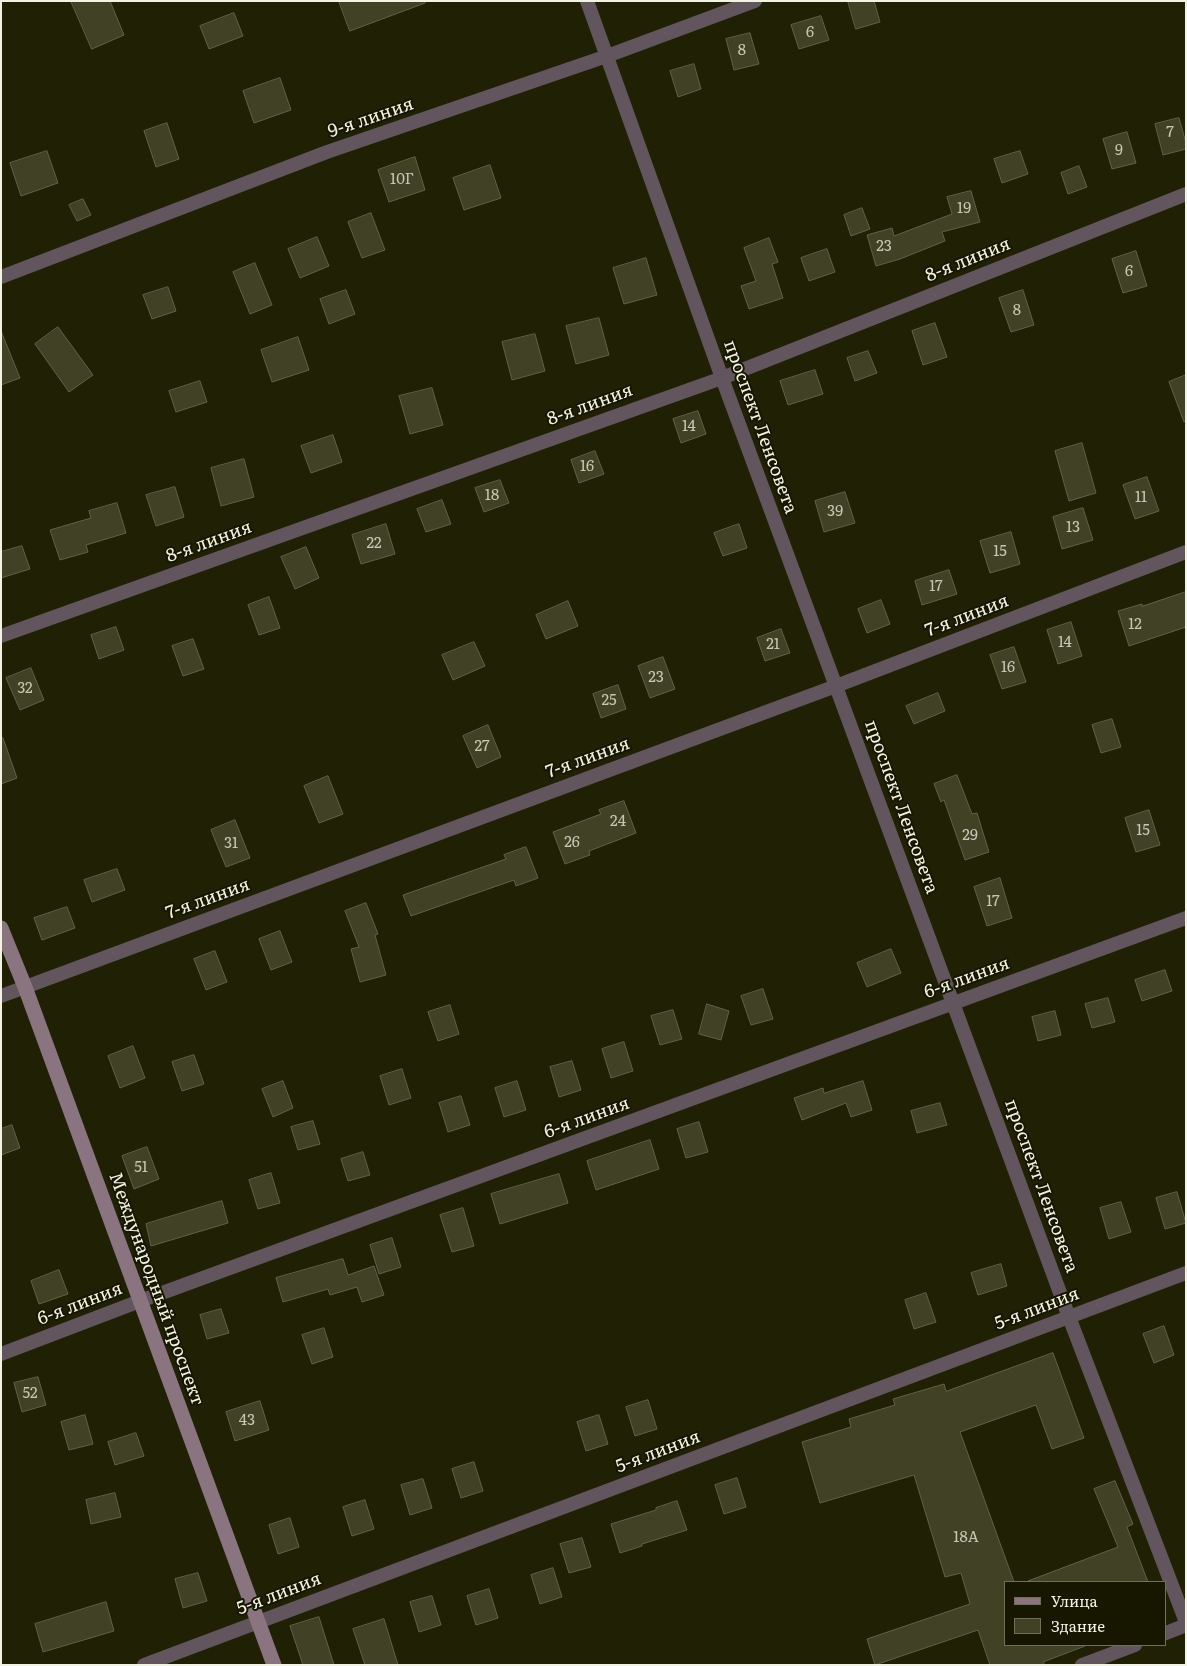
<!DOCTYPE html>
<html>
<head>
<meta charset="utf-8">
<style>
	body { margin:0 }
	#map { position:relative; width:1187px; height:1666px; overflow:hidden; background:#202004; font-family:Literata,serif }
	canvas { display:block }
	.frame { position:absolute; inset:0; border:2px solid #f2f3e2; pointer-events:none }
	.legend { position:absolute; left:1004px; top:1581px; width:162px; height:65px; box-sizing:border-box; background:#171700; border:1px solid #6f6f5a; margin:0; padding:6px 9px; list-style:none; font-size:15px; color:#f2f3e2 }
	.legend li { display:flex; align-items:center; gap:10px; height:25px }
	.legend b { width:25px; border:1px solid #6f6f5a }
</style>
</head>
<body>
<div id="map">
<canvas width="1187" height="1666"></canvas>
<div class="frame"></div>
<ul class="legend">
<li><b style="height:6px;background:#897480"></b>Улица</li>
<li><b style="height:14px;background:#414125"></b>Здание</li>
</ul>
</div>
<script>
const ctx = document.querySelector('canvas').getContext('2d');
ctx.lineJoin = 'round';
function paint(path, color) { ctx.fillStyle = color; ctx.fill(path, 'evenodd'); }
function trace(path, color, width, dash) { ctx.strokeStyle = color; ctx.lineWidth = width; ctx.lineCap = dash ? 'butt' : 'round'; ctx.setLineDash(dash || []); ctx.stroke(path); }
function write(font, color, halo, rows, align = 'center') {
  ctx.font = font + ' Literata,serif'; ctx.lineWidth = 4; ctx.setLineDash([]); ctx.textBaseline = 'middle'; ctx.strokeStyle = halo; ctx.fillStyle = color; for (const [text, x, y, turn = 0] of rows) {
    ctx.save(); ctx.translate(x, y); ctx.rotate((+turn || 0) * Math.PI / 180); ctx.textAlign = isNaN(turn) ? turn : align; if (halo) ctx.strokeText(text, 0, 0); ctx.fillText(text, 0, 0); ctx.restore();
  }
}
const building = new Path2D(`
	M71,1H110L124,35L92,49Z
	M339,1H425V3L350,31Z
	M848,1H874L880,22L856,29Z
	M234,13L243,36L209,49L200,26Z
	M821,16L829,40L799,49L791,25Z
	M750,33L759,64L734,70L726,39Z
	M694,64L701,89L678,97L670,71Z
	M280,78L291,110L254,123L243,91Z
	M1179,118L1186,143V149L1163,155L1155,124Z
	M167,123L179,159L156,167L144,131Z
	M1127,132L1136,163L1112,169L1103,139Z
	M47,151L58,183L21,196L10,163Z
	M1020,151L1028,174L1002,183L994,159Z
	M415,157L425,190L389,202L378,170Z
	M490,165L501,198L464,210L453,178Z
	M1079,166L1087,187L1068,194L1061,173Z
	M971,191L980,222L942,232L945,241L900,259L876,266L867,235L892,228L894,236L952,214L947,197Z
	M83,199L91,215L77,221L69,205Z
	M862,208L870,229L851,236L844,215Z
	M371,213L385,250L362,258L348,222Z
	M317,237L329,266L300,278L288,249Z
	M769,238L778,262L772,264L783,298L749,309L741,286L756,281L744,248Z
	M827,249L835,272L809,281L801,258Z
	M1136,251L1147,286L1123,293L1112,259Z
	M646,258L657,295L624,304L613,268Z
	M255,263L272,305L250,314L233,272Z
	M168,287L176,311L152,319L143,295Z
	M346,290L355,314L329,324L320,299Z
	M1023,290L1034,325L1011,332L999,298Z
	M599,318L609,355L576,364L566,326Z
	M935,323L947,357L923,365L912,331Z
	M58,327L93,375L69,392L35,344Z
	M1,331L20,378L1,385Z
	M535,334L545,371L512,380L502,342Z
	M298,337L309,370L272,382L261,350Z
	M868,351L877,373L855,381L847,358Z
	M815,370L823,394L788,405L780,381Z
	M1186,375V421L1184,422L1169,382Z
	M200,381L207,402L176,412L169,391Z
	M432,388L443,425L410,434L399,396Z
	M698,411L706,434L681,443L673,419Z
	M333,435L342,462L311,473L301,446Z
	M1082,443L1096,493L1069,501L1055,451Z
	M595,451L604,474L579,483L571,460Z
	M244,459L254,497L221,506L211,468Z
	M1147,477L1159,511L1135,519L1123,485Z
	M500,480L509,503L484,512L475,488Z
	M175,487L184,517L156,526L146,495Z
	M845,492L855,523L824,532L815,501Z
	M442,500L451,524L426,532L417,509Z
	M117,503L126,533L86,545L88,552L60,560L50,530L91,518L89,511Z
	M1083,508L1093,540L1062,549L1053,517Z
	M386,524L395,554L361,564L352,535Z
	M739,524L747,548L723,556L714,533Z
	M1011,532L1020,564L990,573L980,541Z
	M22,546L30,569L1,578V552Z
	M306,547L319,578L295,589L281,557Z
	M949,570L957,594L922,605L915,581Z
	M1186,592V627L1129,646L1118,611L1142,604V606Z
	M269,597L280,628L259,635L248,605Z
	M881,600L890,624L867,633L858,609Z
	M568,601L578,626L546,639L536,615Z
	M1071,622L1082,656L1058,664L1047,630Z
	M116,627L124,650L99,659L91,635Z
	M781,629L790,653L765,661L757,638Z
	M193,639L204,669L183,676L172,646Z
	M474,642L485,666L453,680L442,655Z
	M1014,647L1026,682L1002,689L990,655Z
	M663,657L675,689L650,698L638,666Z
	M31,668L44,700L20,710L6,678Z
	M618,685L626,709L601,718L593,694Z
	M938,693L945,711L914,724L906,706Z
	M1112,719L1121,747L1101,753L1092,725Z
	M488,725L501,757L477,768L463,736Z
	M3,738L17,778L1,784V739Z
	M957,775L972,814L977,813L989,852L965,860L944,800L941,802L934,784Z
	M328,776L343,814L319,823L304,786Z
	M624,801L636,833L589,851L590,855L565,864L553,832L601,814L599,810Z
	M1149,810L1160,845L1136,852L1125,818Z
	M235,820L250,858L226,867L211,830Z
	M526,847L538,878L516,886L514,880L411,916L403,895L506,859L504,855Z
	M117,869L125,890L92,902L84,880Z
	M1000,878L1012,918L987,926L974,887Z
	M366,903L378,934L375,935L386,975L360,982L351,949L359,947L345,911Z
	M67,907L75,928L42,940L34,918Z
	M280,931L292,962L271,970L259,939Z
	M891,949L901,973L867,987L857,963Z
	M215,951L227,982L206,990L194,959Z
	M1165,970L1172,991L1142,1001L1135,980Z
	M763,989L773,1019L751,1025L741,996Z
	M1108,998L1115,1022L1092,1028L1085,1004Z
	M707,1004L729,1011L721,1040L699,1034Z
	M450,1005L459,1034L438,1041L428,1012Z
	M673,1010L682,1039L660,1045L651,1016Z
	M1055,1011L1061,1035L1038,1041L1032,1017Z
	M624,1042L633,1071L611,1078L602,1049Z
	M133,1046L145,1078L120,1088L108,1056Z
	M194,1055L204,1084L182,1091L172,1062Z
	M572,1061L581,1090L559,1097L550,1067Z
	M402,1069L411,1098L389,1105L380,1076Z
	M283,1081L293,1108L273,1117L262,1089Z
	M517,1081L526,1110L504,1117L495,1088Z
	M863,1081L872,1110L851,1117L846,1103L802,1120L794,1098L823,1088L824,1093Z
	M461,1096L470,1125L448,1132L439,1103Z
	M940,1103L947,1125L917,1133L911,1111Z
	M313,1121L320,1144L298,1150L291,1127Z
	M699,1122L708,1152L686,1158L677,1129Z
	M12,1125L20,1148L1,1155V1129Z
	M650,1140L659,1169L596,1190L587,1161Z
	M147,1147L159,1179L134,1189L122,1156Z
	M363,1152L370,1175L348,1181L341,1159Z
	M271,1173L280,1203L258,1209L249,1180Z
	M559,1174L568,1203L500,1224L491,1194Z
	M1177,1192L1186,1223L1165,1229L1156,1198Z
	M222,1201L228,1223L151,1246L146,1224Z
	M1121,1202L1131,1232L1109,1239L1100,1208Z
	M463,1208L474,1246L452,1252L440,1215Z
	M392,1238L401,1267L379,1274L370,1245Z
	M343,1259L348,1275L374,1266L384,1295L362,1302L357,1287L330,1295L328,1289L283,1302L276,1278Z
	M1001,1264L1007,1286L978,1295L971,1273Z
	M59,1270L68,1294L39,1304L31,1281Z
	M926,1293L936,1322L914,1329L905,1300Z
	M221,1309L229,1333L207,1339L200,1315Z
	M1164,1326L1174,1355L1154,1363L1143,1334Z
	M324,1328L333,1357L312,1364L302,1335Z
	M1053,1353L1084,1438L1052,1449L1036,1405L960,1432L1014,1582H1006V1645H1085V1646L1043,1662L1045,1665H990L978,1630L875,1665L867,1639L970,1604L961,1573L945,1577L914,1475L820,1503L802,1442L851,1427L849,1419L895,1405L893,1399L944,1384L946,1391Z
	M38,1377L46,1405L22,1412L14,1383Z
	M648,1400L657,1429L635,1436L626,1407Z
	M260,1401L269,1430L235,1441L226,1412Z
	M85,1415L93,1444L69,1450L61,1422Z
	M599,1415L608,1444L586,1451L577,1422Z
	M136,1433L144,1456L115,1465L108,1442Z
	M474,1462L483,1491L461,1498L452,1469Z
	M737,1478L746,1507L724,1514L715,1485Z
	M423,1479L432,1508L410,1515L401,1485Z
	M1115,1481L1133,1524L1127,1527L1148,1582H1028V1581L1118,1547L1094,1489Z
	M115,1493L121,1517L91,1524L86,1500Z
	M365,1500L374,1529L352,1536L343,1507Z
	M677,1501L687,1530L642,1544V1546L620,1553L611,1524L656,1510V1508Z
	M290,1518L299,1547L278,1554L269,1525Z
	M582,1538L591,1567L569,1573L560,1544Z
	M553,1568L562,1597L540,1604L531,1575Z
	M198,1573L207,1601L183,1608L175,1579Z
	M489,1589L498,1618L476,1625L467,1596Z
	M432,1596L441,1625L419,1632L410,1602Z
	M106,1602L114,1631L43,1652L35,1624Z
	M319,1617L334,1665H303L290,1626Z
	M384,1619L398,1665H365L353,1629Z`);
paint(building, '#414125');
trace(building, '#616245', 1);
trace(new Path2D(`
	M587,1L722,378L1069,1317L1186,1622
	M1,277L327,152L607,56L755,1
	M1,636L722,378L1186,194
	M1,996L836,686L1186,552
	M1,1354L140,1301L1186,918
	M1166,1633L1186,1625
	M144,1665L1186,1273
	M1082,1665L1135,1645`), '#62555d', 14);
trace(new Path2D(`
	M1,928L25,987L274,1665`), '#897480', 15);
write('15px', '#c6c6b3', null, [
	["6",810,33],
	["8",742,51],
	["7",1170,133],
	["9",1119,151],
	["10Г",402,180],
	["19",964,209],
	["23",884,247],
	["6",1129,272],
	["8",1017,311],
	["14",689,427],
	["16",587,467],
	["18",492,496],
	["11",1141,498],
	["39",835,512],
	["13",1073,528],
	["22",374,544],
	["15",1000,552],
	["17",936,587],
	["12",1135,625],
	["14",1065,643],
	["21",773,645],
	["16",1008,668],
	["23",656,678],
	["32",25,689],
	["25",609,701],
	["27",482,747],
	["24",618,822],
	["15",1143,831],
	["29",970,836],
	["26",572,843],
	["31",231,844],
	["17",993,902],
	["51",141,1168],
	["52",30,1394],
	["43",247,1421],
	["18А",966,1538]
]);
write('18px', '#f2f3e2', '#171700', [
	["9-я линия",371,118,-19],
	["8-я линия",968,260,-22],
	["8-я линия",590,405,-20],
	["проспект Ленсовета",760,427,70],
	["8-я линия",209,542,-20],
	["7-я линия",967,616,-21],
	["7-я линия",588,758,-20],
	["проспект Ленсовета",901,807,70],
	["7-я линия",208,899,-20],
	["6-я линия",967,978,-20],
	["6-я линия",587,1118,-20],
	["проспект Ленсовета",1041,1186,70],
	["Международный проспект",156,1289,70],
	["6-я линия",80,1304,-21],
	["5-я линия",1037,1309,-21],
	["5-я линия",658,1452,-21],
	["5-я линия",279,1594,-21]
]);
</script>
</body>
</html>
